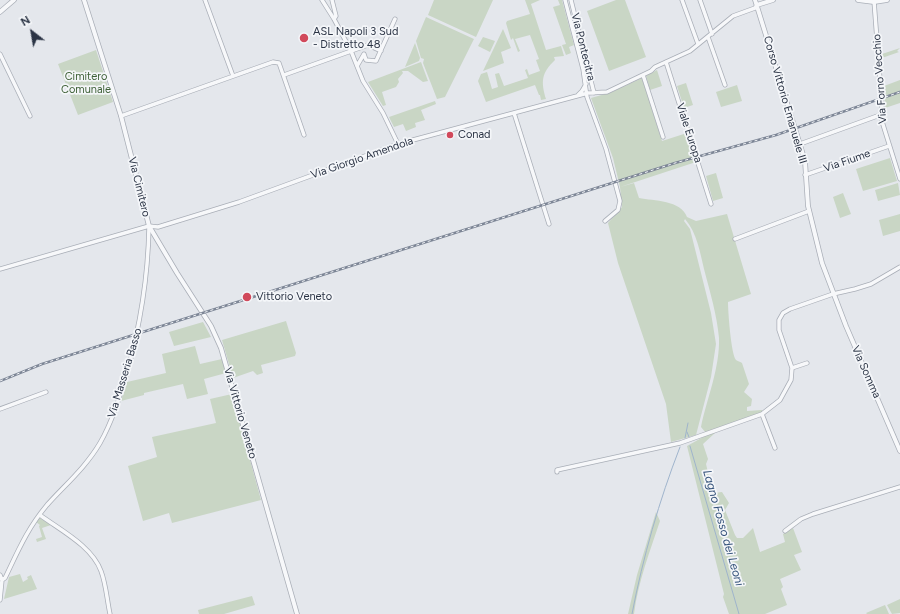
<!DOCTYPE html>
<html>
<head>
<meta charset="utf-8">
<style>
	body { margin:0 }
	#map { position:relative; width:900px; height:614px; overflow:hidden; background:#e4e7ec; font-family:Figtree,sans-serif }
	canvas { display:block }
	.north { position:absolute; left:12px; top:12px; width:40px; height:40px; -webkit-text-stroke:3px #f4f6f9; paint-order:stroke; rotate:329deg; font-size:11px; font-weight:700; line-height:16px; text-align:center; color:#2b3445 }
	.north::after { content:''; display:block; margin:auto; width:14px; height:18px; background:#2b3445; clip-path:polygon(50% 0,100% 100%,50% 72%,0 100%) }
</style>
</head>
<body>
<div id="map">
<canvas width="900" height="614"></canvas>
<div class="north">N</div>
</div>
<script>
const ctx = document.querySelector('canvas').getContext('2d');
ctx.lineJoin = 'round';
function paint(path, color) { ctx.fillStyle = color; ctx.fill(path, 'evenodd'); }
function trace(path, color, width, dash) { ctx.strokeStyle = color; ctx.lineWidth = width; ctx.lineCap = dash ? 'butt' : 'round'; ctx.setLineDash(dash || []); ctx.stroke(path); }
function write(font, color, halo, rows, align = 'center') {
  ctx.font = font + ' Figtree,sans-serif'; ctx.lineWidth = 3.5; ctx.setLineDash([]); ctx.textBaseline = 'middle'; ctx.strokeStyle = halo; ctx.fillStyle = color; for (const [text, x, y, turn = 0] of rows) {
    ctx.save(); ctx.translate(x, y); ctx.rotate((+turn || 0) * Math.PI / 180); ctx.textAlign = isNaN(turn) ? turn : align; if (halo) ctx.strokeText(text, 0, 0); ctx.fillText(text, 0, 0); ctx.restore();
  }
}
paint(new Path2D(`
	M434,0H493L476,37L428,15Z
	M525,0H540L531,4L546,50L561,46L564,56L554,57L555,60C541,73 541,82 546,99L541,100L540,95H539L535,85L486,102L478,81L481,74L487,72L492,89L498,87L495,74L499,73L504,86L528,78L525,70L527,69L529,75L540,71L536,60L539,59L530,35L515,39L520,51L518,52L513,38L511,40L506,23L507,21L530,14Z
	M558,0H562L574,45L569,47L571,53L566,55L562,45L566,44L553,7L560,5Z
	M616,0H625L646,57L609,71L587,11Z
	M426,17L474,39L445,97L437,99L423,63L424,59L421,58L416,41Z
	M503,29L511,48L501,52L504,63L483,71Z
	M483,37L495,41L490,52L478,46Z
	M415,43L420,58L419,61L405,67Z
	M900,48L897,51L899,52L882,58V54Z
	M96,50L113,102L78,115L58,64Z
	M421,62L428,81L423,82L408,71H402L403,73L398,79L399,82L396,87L382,92L386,105L383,106L368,82Z
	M657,70L662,86L650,90L646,76Z
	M642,78L662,141L687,133L696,162L620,187L613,158L591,98L612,92Z
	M900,80V103L885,108L884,86Z
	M686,83L693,105L684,108L677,86Z
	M737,85L742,101L721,107L716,92Z
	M435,101L436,104L421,110L425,120L415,123L416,127L406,131L403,124L394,127L389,117Z
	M890,158L897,181L863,191L856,169Z
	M716,173L723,198L713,201L706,176Z
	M634,183L639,198C654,201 681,200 687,217L696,221L727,214L751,294L728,302C728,311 731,354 736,360C737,361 741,362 742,363L749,384L744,392L752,399L751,406L747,407V411L762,410V412L706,433L701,427C707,398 720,368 719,338C717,315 710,292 704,269C700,252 697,233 685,219L684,221L690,229L711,313L716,344L711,377L696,435L671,442L666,404L618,263L608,223L622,207L620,187Z
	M898,183L900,195L878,201L875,190Z
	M843,193L851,214L840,218L833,197Z
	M900,214V231L883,236L879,220Z
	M286,321L296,353L295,356L261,365L263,373L257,375L253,371L233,378L222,340Z
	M203,322L211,337L174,346L169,332Z
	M195,346L200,364L222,359L226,373L204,379L208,394L187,399L183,384L144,393V395L121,401L127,382L166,373L162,354Z
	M232,394L261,500L172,523L169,513L143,521L128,466L157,457L152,437L216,423L210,399Z
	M714,431L715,433L703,444L708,459L706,464L713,493L722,492L729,503L725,510L735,535L737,538H743L753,528L760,552L785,542L783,534L793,528L802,552L794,555L801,570L780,579L783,587L781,589L787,605L765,614H729L723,597L724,594L687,446Z
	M656,512L660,521C650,551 638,582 634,614H628L637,575Z
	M40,518L51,525L42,528L46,539L37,542L36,539L42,537L39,526L40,525L36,522Z
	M20,574L23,582L28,579L27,577L31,575L37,589L4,599L9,577Z
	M252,596L255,605L224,614H199L198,610Z
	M900,599V613L892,614L887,605Z
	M885,605L889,614H867L866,613Z`), '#c9d6c5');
trace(new Path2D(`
	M687,432L689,437
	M685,438L688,423
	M690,446L739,614
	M632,614C643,557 659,501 680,447`), '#9fb4cc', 1);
const minor = new Path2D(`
	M205,0L233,76
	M322,0L334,19L351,51L363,81L383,113L398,144
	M332,0L336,16L334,19
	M565,0L583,69L587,97L606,149L620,201L618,210L605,221
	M571,0L594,93
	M682,0L698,44
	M700,0L712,34
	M874,1L882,106L880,115L900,179
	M708,37L725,85
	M0,54L30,116
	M666,62L711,204
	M357,66L364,54L366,60L376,61L395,19
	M284,75L368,45L381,51
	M643,75L663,137
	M578,95L582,91L586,84
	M514,113L549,224
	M121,116L273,62L279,63L304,135
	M800,144L880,115
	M805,175L889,146
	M735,239L809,211
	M0,269L149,226L158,227L239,202L398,144L588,93L607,92L651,71L655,67L690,51L733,16L755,8L757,5
	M792,368L807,363
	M0,409L46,392
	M762,414L775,448
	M557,472V470L680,443L762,414L780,400L791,380L792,368L779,330V320L783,313L790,309L833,294L855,289L871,284L900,267
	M40,515C60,530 92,546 101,571C106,584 107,600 110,614
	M785,531L801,519L813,514L900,487
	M0,575L2,580L0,600
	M2,580L5,578C18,551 27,529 47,505C65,485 86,467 100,443C112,422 119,399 126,376C140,327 148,278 149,227`);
const tertiary = new Path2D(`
	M84,0L121,116L149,226L177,273L211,326L221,348L297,614
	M755,0L805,161L808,206L822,263L846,326L900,451
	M858,0L874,2L887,0
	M757,5L773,0
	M0,12L14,0`);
trace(minor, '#a9aeb7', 5);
trace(tertiary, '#a9aeb7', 5.5);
trace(minor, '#f7f8fa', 3.5);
trace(tertiary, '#f7f8fa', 4);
const rail = new Path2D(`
	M0,381L42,364L675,163L776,135L900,92`);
trace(rail, '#7d8696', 2.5);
trace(rail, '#f4f6f9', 1, [3]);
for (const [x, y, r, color] of [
	[304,38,5,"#d1495b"],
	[450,135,4,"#d1495b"],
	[247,297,5,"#d1495b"]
]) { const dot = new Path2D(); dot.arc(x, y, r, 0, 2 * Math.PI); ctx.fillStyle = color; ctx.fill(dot); trace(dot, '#f4f6f9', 1.5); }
write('11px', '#2b3445', '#f4f6f9', [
	["ASL Napoli 3 Sud",313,32],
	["- Distretto 48",313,45],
	["Conad",458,135],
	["Vittorio Veneto",256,297]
], 'left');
write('11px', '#2b3445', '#f4f6f9', [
	["Via Pontecitra",583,47,76],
	["Via Forno Vecchio",880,79,-94],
	["Corso Vittorio Emanuele III",785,100,74],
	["Viale Europa",689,133,72],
	["Via Giorgio Amendola",362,158,-19],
	["Via Fiume",847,161,-19],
	["Via Cimitero",139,187,76],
	["Via Somma",866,372,66],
	["Via Masseria Basso",125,373,-73],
	["Via Vittorio Veneto",240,413,74]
]);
write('11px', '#3f6138', '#f4f6f9', [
	["Cimitero",86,77],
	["Comunale",86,90]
]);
write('italic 12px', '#34527a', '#f4f6f9', [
	["Lagno Fosso dei Leoni",723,528,74]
]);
</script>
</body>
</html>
